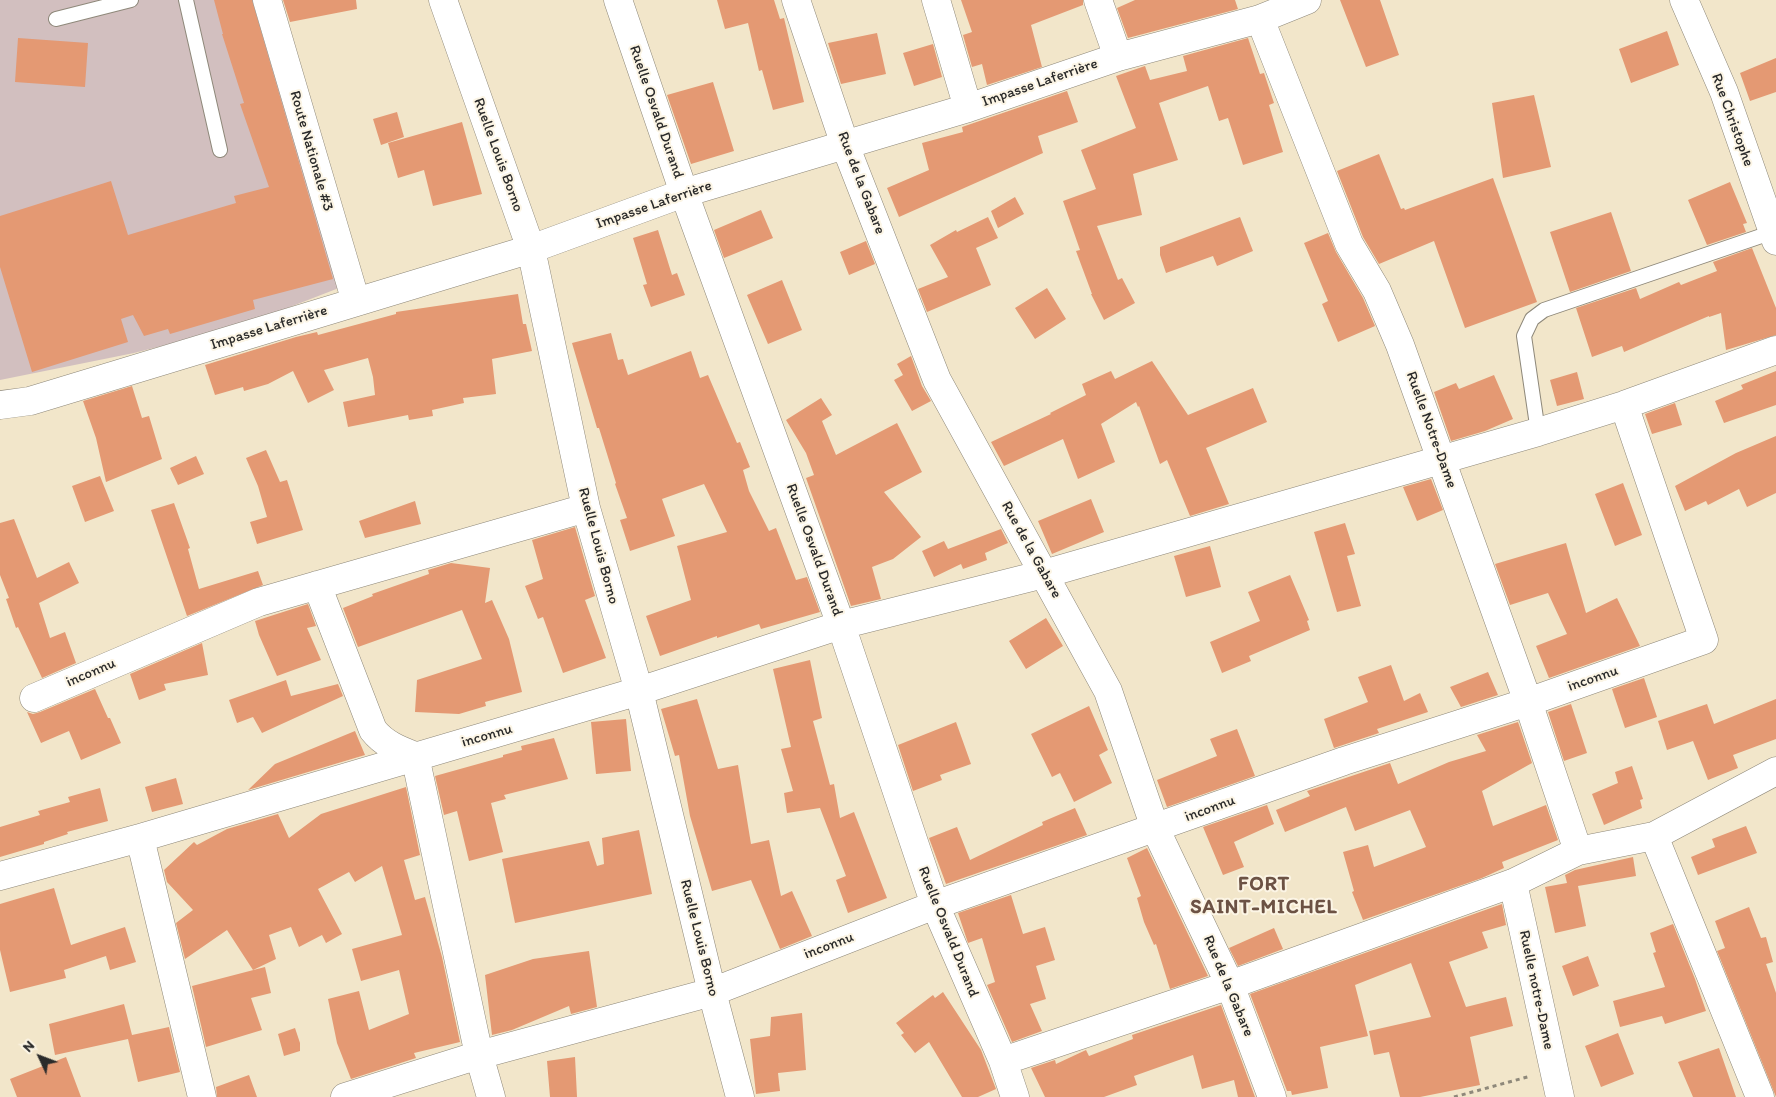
<!DOCTYPE html>
<html>
<head>
<meta charset="utf-8">
<style>
	body { margin:0 }
	#map { position:relative; width:1776px; height:1097px; overflow:hidden; background:#f2e6ca; font-family:Itim,sans-serif }
	canvas { display:block }
	.north { position:absolute; left:15px; top:1032px; width:50px; height:50px; -webkit-text-stroke:4px #fcf5e5; paint-order:stroke; rotate:313deg; font-size:14px; font-weight:700; line-height:20px; text-align:center; color:#2b2b2b }
	.north::after { content:''; display:block; margin:auto; width:18px; height:22px; background:#2b2b2b; clip-path:polygon(50% 0,100% 100%,50% 72%,0 100%) }
</style>
</head>
<body>
<div id="map">
<canvas width="1776" height="1097"></canvas>
<div class="north">N</div>
</div>
<script>
const ctx = document.querySelector('canvas').getContext('2d');
ctx.lineJoin = 'round';
function paint(path, color) { ctx.fillStyle = color; ctx.fill(path, 'evenodd'); }
function trace(path, color, width, dash) { ctx.strokeStyle = color; ctx.lineWidth = width; ctx.lineCap = dash ? 'butt' : 'round'; ctx.setLineDash(dash || []); ctx.stroke(path); }
function write(font, color, halo, rows, align = 'center') {
  ctx.font = font + ' Itim,sans-serif'; ctx.lineWidth = 4; ctx.setLineDash([]); ctx.textBaseline = 'middle'; ctx.strokeStyle = halo; ctx.fillStyle = color; for (const [text, x, y, turn = 0] of rows) {
    ctx.save(); ctx.translate(x, y); ctx.rotate((+turn || 0) * Math.PI / 180); ctx.textAlign = isNaN(turn) ? turn : align; if (halo) ctx.strokeText(text, 0, 0); ctx.fillText(text, 0, 0); ctx.restore();
  }
}
paint(new Path2D(`
	M0,0H260L344,286L241,326L134,353L0,380Z`), '#d2bfbf');
paint(new Path2D(`
	M214,0H252L333,279L253,300L255,309L170,334L168,329L144,336L133,315L121,319L128,342L32,372L0,267V216L111,181L128,235L236,203L234,196L269,187L240,104L244,103L222,34H223Z
	M283,0H356L357,9L290,22Z
	M717,0H774L780,19L784,18L804,102L773,110L762,70L759,71L748,23L725,29Z
	M961,0H1083V5L1031,25L1042,67L987,85L982,64L972,67L963,35L972,32Z
	M1135,0H1235L1238,9L1128,38L1117,8Z
	M1340,0H1380L1399,55L1366,67Z
	M1667,31L1679,65L1631,83L1619,49Z
	M877,33L886,74L841,84L828,43Z
	M18,38L88,43L85,87L15,82Z
	M1248,38L1260,74L1264,73L1274,103L1269,105L1283,152L1243,165L1228,118L1219,121L1208,86L1159,103L1178,160L1133,174L1142,215L1097,226L1118,280L1122,278L1135,303L1104,320L1091,294H1092L1076,251L1080,250L1063,201L1096,189L1081,150L1136,128L1116,76L1145,66L1150,80L1187,71L1183,56Z
	M933,44L942,77L914,86L903,53Z
	M1776,58V92L1750,101L1740,73Z
	M713,82L734,151L691,164L667,95Z
	M1067,91L1078,122L1038,136L1043,153L899,217L887,188L929,170L922,143L963,132L962,127Z
	M1534,95L1551,167L1503,178L1492,103Z
	M397,112L404,137L381,145L373,119Z
	M462,122L482,194L433,206L424,170L398,178L388,143Z
	M1379,154L1401,209L1404,208L1405,210L1493,178L1537,302L1465,328L1434,241L1379,264L1363,237L1337,171Z
	M1730,182L1747,223L1743,224L1746,232L1707,245L1688,200Z
	M1015,197L1024,214L998,228L991,211Z
	M761,210L773,238L724,258L714,230Z
	M1611,212L1631,271L1570,292L1550,232Z
	M988,217L998,238L976,248L991,285L927,312L918,289L948,277L930,245L956,230L957,232Z
	M1240,217L1253,251L1217,266L1213,256L1166,273L1160,255V247Z
	M658,230L672,275L677,273L685,295L651,307L643,285L647,284L633,238Z
	M1328,233L1336,252L1363,298L1375,326L1338,342L1322,304L1328,301L1304,243Z
	M866,241L875,264L849,275L840,252Z
	M1752,248L1776,308V335L1726,350L1721,313L1709,317V316L1624,352L1622,346L1592,357L1576,308L1636,288L1640,299L1679,282L1681,285L1717,271L1713,262Z
	M782,280L802,330L768,344L747,295Z
	M1047,288L1066,319L1035,339L1015,308Z
	M518,294L523,324H526L532,351L492,359L496,394L463,398L464,403L432,410L433,416L409,420L408,415L348,427L343,402L375,395L373,377L368,358L324,370L334,390L308,403L293,371L268,384L244,391L243,387L215,395L205,365L296,337L317,332L318,335L396,314V312Z
	M611,333L618,360L623,359L628,375L691,351L700,378L708,375L737,443L740,442L750,467L743,470L749,491L769,531L776,528L796,580L807,577L820,612L761,629L759,624L717,638V636L660,656L646,616L691,600L677,546L727,532L704,484L662,499L675,536L630,551L620,520L627,518L615,484L616,483L599,428H597L572,343Z
	M911,356L922,386L931,401L912,411L894,380L903,375L897,364Z
	M1152,361L1188,415L1253,388L1267,422L1206,448L1229,504L1190,516L1167,460L1160,464L1139,406L1138,407L1136,402L1101,424L1115,462L1078,479L1063,439L1004,466L991,442L1051,414L1050,413L1086,395L1082,384L1111,371L1115,379Z
	M1776,371V405L1724,423L1715,401L1743,389L1741,385Z
	M1577,372L1584,399L1557,406L1550,380Z
	M1494,375L1513,419L1485,431L1451,441L1434,392L1456,383L1459,389Z
	M132,386L142,418L149,416L162,459L106,482L96,438L83,401Z
	M821,398L832,415L822,421L836,455L897,423L922,472L884,492L921,537L893,559L872,567L881,599L851,606L806,478L814,475L806,453L786,420Z
	M1675,403L1682,425L1652,434L1645,414Z
	M1776,436V493L1747,507L1739,489L1708,505L1706,501L1685,511L1675,486L1736,453Z
	M266,450L280,482L287,480L303,530L257,544L250,522L267,517L258,486L246,458Z
	M196,456L204,474L178,485L170,468Z
	M100,476L114,511L85,522L72,486Z
	M1431,479L1443,510L1417,521L1403,487Z
	M1623,483L1642,535L1615,546L1595,494Z
	M1091,499L1104,532L1052,554L1038,521Z
	M415,501L421,524L365,538L359,521Z
	M174,503L190,548L188,549L199,589L258,571L263,585L187,616L151,510Z
	M14,519L37,578L69,562L79,583L39,603L50,638L65,632L76,663L42,678L18,627L16,628L6,599L9,598L0,575V523Z
	M1345,523L1355,554L1347,556L1361,606L1337,612L1314,532Z
	M575,527L595,596L585,600L606,658L563,673L543,617L538,619L525,586L543,579L532,540Z
	M1001,529L1008,543L985,553L987,560L963,569L961,564L934,577L922,551L944,541L948,549Z
	M1566,543L1586,613L1617,598L1640,646L1549,678L1536,646L1567,634L1548,593L1510,605L1495,564Z
	M1210,546L1221,587L1186,597L1174,556Z
	M451,563L490,568L485,603L492,600L509,639L522,692L485,702L486,706L459,714L415,712L417,680L482,659L462,610L358,647L343,608L373,596L372,594L429,574L428,570Z
	M1290,575L1309,620L1307,621L1310,630L1249,656L1251,661L1222,673L1210,642L1260,621L1248,592Z
	M308,604L316,626L307,628L321,660L277,676L259,635L255,621Z
	M1046,618L1063,646L1026,669L1009,641Z
	M202,643L208,675L164,684L166,690L139,700L130,674Z
	M810,660L822,718L813,721L830,785L834,784L840,818L854,812L887,898L848,913L836,880L846,876L820,808L787,813L784,793L793,791L781,749L791,747L773,669Z
	M1391,665L1404,701L1420,693L1428,712L1377,729L1379,733L1334,748L1324,719L1368,702L1358,677Z
	M1488,672L1498,695L1461,707L1450,687Z
	M1644,678L1657,717L1625,728L1612,689Z
	M286,680L291,696L338,684L343,696L262,733L253,717L237,723L229,700Z
	M95,689L108,718H110L121,743L81,760L69,731L41,743L27,712L33,714L40,712Z
	M697,699L718,769L738,765L751,844L769,840L781,896L792,891L812,936L780,949L751,880L712,891L690,816L679,755L675,756L661,709Z
	M1776,699V739L1733,755L1738,768L1708,780L1693,741L1667,750L1658,721L1707,704L1714,724Z
	M1571,704L1587,753L1564,761L1548,712Z
	M1089,706L1108,750L1099,755L1112,783L1074,802L1060,773L1052,777L1031,734Z
	M626,719L631,771L596,774L591,722Z
	M956,722L971,764L940,775L942,780L913,791L898,745Z
	M1518,722L1532,763L1482,791L1493,826L1546,805L1558,840L1502,862L1504,868L1482,878L1363,920L1352,892L1354,891L1343,852L1368,845L1374,867L1426,847L1410,810L1355,831L1346,807L1285,832L1276,810L1310,796L1307,791L1390,763L1398,784L1449,762L1486,751L1477,735Z
	M1237,729L1255,776L1167,807L1157,780L1217,756L1210,739Z
	M355,731L365,755L248,790L275,764Z
	M554,738L568,779L504,795L506,799L491,803L503,852L469,861L457,811L444,815L435,776L503,757V755L522,750L521,746Z
	M1632,766L1643,799L1640,800L1642,808L1604,825L1592,794L1618,783L1615,772Z
	M176,778L183,804L152,812L145,787Z
	M406,787L420,855L404,860L415,900L425,897L442,957L460,1042L414,1053L416,1058L351,1079L337,1043L328,999L359,991L369,1030L409,1014L399,970L361,981L352,949L402,935L382,866L355,882L349,872L318,889L342,934L326,943L322,935L299,947L291,927L269,935L276,959L253,970L227,930L185,959L176,923L193,910L167,882L164,870L194,842L197,845L227,829L278,814L289,838L321,814Z
	M100,788L108,821L67,832L68,834L44,842V844L0,857V827L40,815L38,811L70,802L68,797Z
	M1267,805L1274,824L1234,842L1244,867L1223,875L1203,827Z
	M1075,808L1087,835L946,884L929,838L957,827L970,860L1043,825L1042,822Z
	M1746,826L1757,853L1698,875L1691,857L1715,847L1712,839Z
	M639,830L652,894L515,923L502,859L589,841L597,866L604,864L602,838Z
	M1147,848L1208,976L1170,989L1156,944L1154,945L1144,922L1137,898L1141,896L1127,858Z
	M1633,857L1636,876L1578,886L1586,926L1555,933L1545,887L1567,883L1565,875L1575,870Z
	M54,888L71,945L125,927L136,962L110,970L106,956L64,970L66,978L10,992L0,950V904Z
	M1011,895L1023,934L1045,927L1055,960L1036,966L1046,999L1030,1004L1042,1031L1012,1042L987,985L995,982L982,938L968,943L958,913Z
	M1502,904L1506,925L1482,932L1488,948L1449,962L1466,1007L1506,997L1513,1026L1470,1037L1480,1085L1420,1097H1400L1389,1052L1374,1055L1369,1031L1431,1017L1411,963L1355,985L1368,1036L1320,1047L1328,1088L1292,1095L1291,1091H1287L1250,994Z
	M1749,907L1761,938L1766,937L1773,962L1766,964L1776,993V1097L1717,951L1725,948L1715,921Z
	M1673,924L1695,979L1706,1011L1665,1024L1662,1016L1620,1027L1613,1001L1665,987L1653,953L1656,952L1650,933Z
	M1274,928L1283,949L1238,966L1229,948Z
	M589,951L597,1007L571,1014L569,1006L512,1030L492,1035L485,975L533,959Z
	M1588,956L1599,986L1573,996L1562,966Z
	M265,967L271,993L251,998L262,1030L206,1047L192,986Z
	M943,992L981,1050L996,1089L978,1097H962L929,1042L915,1053L901,1035L904,1033L896,1023L933,995L935,998Z
	M124,1004L132,1035L169,1027L180,1072L138,1082L128,1039L55,1055L49,1024Z
	M1221,1005L1255,1097H1238L1234,1080L1202,1089L1193,1055L1134,1076L1137,1085L1104,1097H1045L1031,1068L1055,1060L1056,1064L1086,1050L1089,1056L1133,1039L1132,1035Z
	M802,1013L806,1070L778,1073L780,1091L756,1094L750,1039L770,1036L771,1017Z
	M295,1028L300,1043V1051L284,1056L278,1034Z
	M1618,1033L1634,1074L1601,1087L1585,1046Z
	M1719,1048L1736,1097H1693L1678,1062Z
	M66,1057L81,1097H17L10,1079Z
	M575,1057L577,1097H550L547,1061Z
	M249,1075L257,1097H217L216,1087Z`), '#e49973');
const service = new Path2D(`
	M186,0L220,150
	M56,19L131,0
	M1538,432L1524,336L1532,319L1544,310L1773,232`);
const minor = new Path2D(`
	M267,0L356,302
	M443,0L531,249L586,508L639,691L712,992L740,1097
	M618,0L684,193L841,625L935,905L1003,1061L1015,1097
	M796,0L845,145L937,380L1108,691L1155,828L1230,985L1272,1097
	M936,0L968,108
	M1098,0L1118,57
	M1684,0L1724,92L1776,241
	M1260,19L1349,244L1377,291L1400,345L1528,702L1578,851
	M0,405L30,401L531,249L684,193L968,108L1118,57L1260,19L1307,0
	M317,585L373,730C384,744 399,750 415,756L479,1055L491,1097
	M34,698L259,602L586,508
	M1654,836L1760,1097
	M140,838L202,1097
	M0,876L140,838L639,691L841,625L1044,574L1538,432L1624,405L1776,350
	M1513,883L1560,1097
	M1003,1061L1230,985L1513,883L1578,851L1654,836L1776,771
	M345,1097L479,1055L712,992L935,905L1344,761L1528,702L1704,640L1624,405`);
trace(service, '#8e887a', 16);
trace(minor, '#8e887a', 29);
trace(new Path2D(`
	M1454,1097L1531,1076`), '#8e887a', 3, [4, 4]);
trace(service, '#fff', 14);
trace(minor, '#fff', 28);
write('15px', '#2b2b2b', '#fcf5e5', [
	["Impasse Laferrière",1040,83,-19],
	["Ruelle Osvald Durand",656,112,71],
	["Rue Christophe",1732,120,70],
	["Route Nationale #3",311,151,74],
	["Ruelle Louis Borno",498,155,70],
	["Rue de la Gabare",861,183,69],
	["Impasse Laferrière",654,205,-19],
	["Impasse Laferrière",269,328,-17],
	["Ruelle Notre-Dame",1431,430,70],
	["Ruelle Louis Borno",598,546,75],
	["Ruelle Osvald Durand",814,550,70],
	["Rue de la Gabare",1031,550,61],
	["inconnu",91,673,-23],
	["inconnu",1593,679,-19],
	["inconnu",487,736,-16],
	["inconnu",1210,809,-20],
	["Ruelle Osvald Durand",948,932,68],
	["Ruelle Louis Borno",699,938,76],
	["inconnu",829,946,-21],
	["Rue de la Gabare",1228,986,67],
	["Ruelle notre-Dame",1536,990,78]
]);
ctx.letterSpacing = '1px';
write('bold 20px', '#6c5244', '#fcf5e5', [
	["FORT",1264,885],
	["SAINT-MICHEL",1264,908]
]);
ctx.letterSpacing = '0px';
</script>
</body>
</html>
